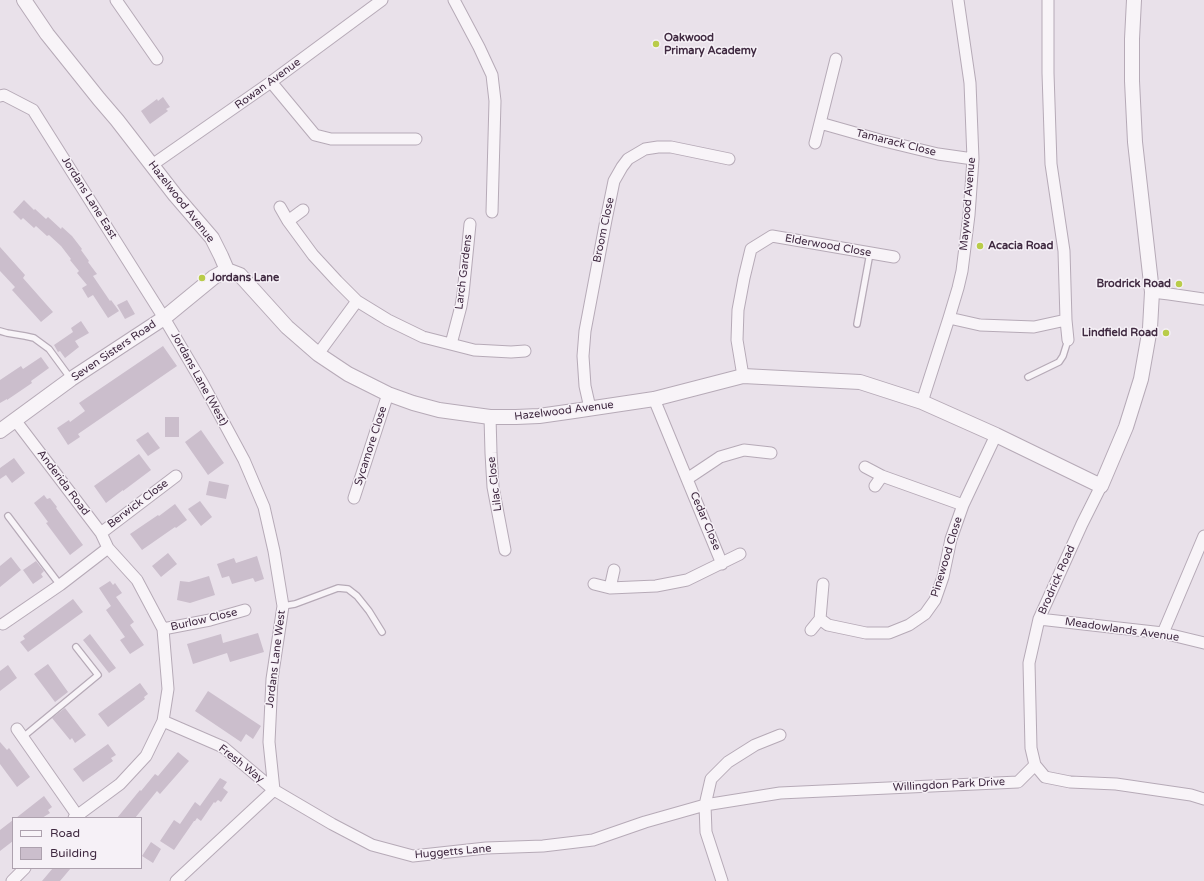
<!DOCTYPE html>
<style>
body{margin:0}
#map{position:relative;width:1204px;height:881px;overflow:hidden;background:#e9e1ea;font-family:"Varela Round",sans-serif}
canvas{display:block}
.legend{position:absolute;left:12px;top:817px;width:130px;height:52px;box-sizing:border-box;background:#f6f1f7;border:1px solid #ada1ae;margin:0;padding:5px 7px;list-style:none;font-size:12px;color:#402a41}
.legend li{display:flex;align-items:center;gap:8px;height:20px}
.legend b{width:20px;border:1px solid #ada1ae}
</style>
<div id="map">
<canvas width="1204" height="881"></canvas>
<ul class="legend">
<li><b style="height:5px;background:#f8f4f8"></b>Road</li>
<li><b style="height:11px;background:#cbbecc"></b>Building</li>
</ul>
</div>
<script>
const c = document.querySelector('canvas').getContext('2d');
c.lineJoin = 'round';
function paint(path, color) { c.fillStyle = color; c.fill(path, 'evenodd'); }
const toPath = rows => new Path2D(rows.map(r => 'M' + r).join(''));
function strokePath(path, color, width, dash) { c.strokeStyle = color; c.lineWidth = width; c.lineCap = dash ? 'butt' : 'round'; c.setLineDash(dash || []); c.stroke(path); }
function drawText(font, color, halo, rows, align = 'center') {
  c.font = font + ' "Varela Round",sans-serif'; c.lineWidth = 3; c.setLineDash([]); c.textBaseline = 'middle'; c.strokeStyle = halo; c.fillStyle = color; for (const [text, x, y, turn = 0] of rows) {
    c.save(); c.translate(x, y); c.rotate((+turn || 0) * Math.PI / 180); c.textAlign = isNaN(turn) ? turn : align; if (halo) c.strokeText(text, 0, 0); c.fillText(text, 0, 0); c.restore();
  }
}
paint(toPath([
 [163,97,170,107,166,109,168,111,150,124,141,111,157,99,158,101],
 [24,200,34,210,35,209,46,219,48,217,61,229,62,227,72,236,82,249,81,250,89,261,88,262,97,274,93,276,110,301,111,300,119,311,108,318,93,295,88,298,82,288,87,285,77,273,79,271,70,260,71,259,61,246,49,235,47,236,36,226,34,228,23,218,21,220,13,212],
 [0,247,25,275,23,278,53,312,41,322,12,290,15,287,0,271],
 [127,300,135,314,125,319,117,305],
 [81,321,89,333,75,341,79,347,65,358,60,351,58,352,54,345,73,332,71,328],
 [163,346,177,366,78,434,80,437,68,445,57,428,69,420,70,422,85,411,79,403],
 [41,357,49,368,31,381,32,383,7,400,7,399,0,403,0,380,21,366,23,369],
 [165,417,179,417,179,437,165,437],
 [201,430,224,463,208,475,185,442],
 [148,432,160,448,148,456,136,440],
 [139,454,151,470,123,491,123,490,106,503,94,486],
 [14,458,25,473,12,483,6,475,0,479,0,468],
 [209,481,229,485,226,499,206,495],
 [44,495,47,499,50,498,57,507,56,508,83,545,70,555,46,523,48,522,34,503],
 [200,501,212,517,201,526,188,509],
 [175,504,187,520,176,528,175,527,142,550,130,534,158,515,159,516],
 [168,553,177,564,161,577,152,566],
 [257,556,264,579,255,582,253,578,232,584,229,576,222,578,217,564,234,558,236,563],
 [11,557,21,570,0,587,0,566],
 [36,561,44,571,41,574,43,577,33,584,23,570],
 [209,576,215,595,190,603,177,600,180,581,189,582],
 [110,581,113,585,115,583,122,593,116,597,134,622,130,625,144,645,130,654,120,640,125,637,106,610,111,606,99,588],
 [73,599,83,612,28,652,20,642,25,639,23,636],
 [258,633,264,652,230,662,227,653,193,664,187,644,221,634,223,643],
 [90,634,116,668,109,673,83,640],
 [48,664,68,692,55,702,34,674],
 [8,665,17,678,0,691,0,671],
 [140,683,148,694,144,697,145,699,108,727,98,714],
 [208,691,261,726,253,739,246,734,241,742,195,711],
 [65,708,86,735,75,743,72,738,70,740,52,718],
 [0,742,7,750,9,748,30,777,17,787,0,764],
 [108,744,116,755,111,758,113,761,83,782,73,769],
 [178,752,189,761,160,794,157,791,135,818,117,818,140,790,141,791,155,774,158,776],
 [220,778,227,782,223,788,228,792,221,802,218,800,215,803,214,802,201,821,197,818,195,821,194,821,174,850,160,841,174,820,180,824,195,802,200,806],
 [44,796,52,807,48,810,50,813,42,818,16,818],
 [13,820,13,841,0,851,0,830],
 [151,842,161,849,153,863,142,856],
 [53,868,71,868,60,881,42,881]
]), '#cbbecc');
const service = toPath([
 [857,324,870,253],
 [0,331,7,333,25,336,34,338,49,349,71,379],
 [1028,377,1059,362,1063,356,1068,340],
 [8,516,60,585],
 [283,606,295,604,338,588,348,589,357,596,369,611,382,632],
 [23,737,98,675,76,647]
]);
const minor = toPath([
 [116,0,157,59],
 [454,0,479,47,492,75,495,101,492,212],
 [1048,0,1048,73,1051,164,1064,251,1066,320,1068,340],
 [271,82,315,135,331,139,416,139],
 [0,96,4,95,33,110,164,318,203,384,244,460,264,507,274,551,283,606,272,679,269,742,274,790],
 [820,123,880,140,938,154,973,159],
 [815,143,836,59],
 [152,165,271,82,382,0],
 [280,207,288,221,313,255,337,281,357,301,388,320,423,337,474,350,511,352,525,351],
 [288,221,303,210],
 [1152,292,1169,294,1204,299],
 [949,318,980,325,1034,327,1066,320],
 [451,344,461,306,463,294,470,224],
 [318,354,357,301],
 [743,376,737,340,738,310,744,278,751,249,772,236,894,257],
 [654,399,722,564],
 [922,402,949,318,958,288,962,271,969,215,973,159,970,83,958,0],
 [590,408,585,386,583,356,585,331,606,220,614,181,622,167,628,159,645,149,658,147,671,147,729,159],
 [490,417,491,453,493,487,505,550],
 [15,420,101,533,108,548,137,580,163,629,168,689,163,721,146,756,120,784,74,818],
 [865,467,882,476,963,505],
 [687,479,720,457,744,450,771,453],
 [875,486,882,476],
 [1101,486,1082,524,1039,619,1029,663,1031,748,1035,765,1045,777,1070,782,1116,784,1191,795,1204,799],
 [354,498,388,394],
 [101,533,176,476],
 [594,584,610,588,656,586,687,580,740,554],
 [823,584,820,619,828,625,866,633,889,633,909,625,925,614,935,600,943,577,951,539,963,505,996,435],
 [610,588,614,570],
 [1039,619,1163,633,1204,643],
 [3,624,60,585,108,548],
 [163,629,210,620,245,610],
 [811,630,820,619],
 [1163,633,1204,536],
 [163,721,223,747,274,790,332,824,372,845,413,856,486,848,543,846,593,840,645,822,705,805,780,793,1018,782,1035,765],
 [17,729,77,815],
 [12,881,25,868],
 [176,881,274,790],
 [722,881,706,832,705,805,711,779,728,762,755,745,780,735]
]);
const tertiary = toPath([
 [24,0,47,34,99,99,117,120,175,195,212,238,221,256,227,270,240,275,287,327,318,354,348,374,388,394,413,403,439,410,490,417,516,417,539,416,574,411,654,399,743,376,860,382,922,402,996,435,1101,486,1126,427,1141,379,1150,328,1152,292,1135,142,1132,81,1132,39,1134,0],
 [0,431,71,379,164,318,214,277,227,270]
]);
strokePath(service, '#b6aab7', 8);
strokePath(minor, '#b6aab7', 13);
strokePath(tertiary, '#b6aab7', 16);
strokePath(service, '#f8f4f8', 5.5);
strokePath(minor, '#f8f4f8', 11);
strokePath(tertiary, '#f8f4f8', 14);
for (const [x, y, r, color] of [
 [656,44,4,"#b9cc49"],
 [980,246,4,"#b9cc49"],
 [202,278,4,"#b9cc49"],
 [1179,284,4,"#b9cc49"],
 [1166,333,4,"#b9cc49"]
]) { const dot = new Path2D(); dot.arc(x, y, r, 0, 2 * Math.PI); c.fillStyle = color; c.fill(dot); strokePath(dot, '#f6f1f7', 1.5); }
drawText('bold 11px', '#402a41', '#f6f1f7', [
 ["Oakwood",664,38],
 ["Primary Academy",664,51],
 ["Acacia Road",988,246],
 ["Jordans Lane",210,278],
 ["Brodrick Road",1171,284,"right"],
 ["Lindfield Road",1158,333,"right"]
], 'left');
drawText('11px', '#402a41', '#f6f1f7', [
 ["Rowan Avenue",268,84,-36],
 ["Tamarack Close",896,143,14],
 ["Jordans Lane East",89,198,58],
 ["Hazelwood Avenue",181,202,52],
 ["Maywood Avenue",968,204,-85],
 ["Broom Close",604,230,-78],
 ["Elderwood Close",828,246,10],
 ["Larch Gardens",464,272,-83],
 ["Seven Sisters Road",114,351,-34],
 ["Jordans Lane (West)",199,379,61],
 ["Hazelwood Avenue",564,411,-7],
 ["Sycamore Close",371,446,-72],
 ["Anderida Road",63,483,53],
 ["Lilac Close",495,484,-97],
 ["Berwick Close",138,504,-37],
 ["Cedar Close",705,521,67],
 ["Pinewood Close",947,557,-73],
 ["Brodrick Road",1057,580,-66],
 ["Burlow Close",204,620,-13],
 ["Meadowlands Avenue",1122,630,8],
 ["Jordans Lane West",276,659,-83],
 ["Fresh Way",241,764,38],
 ["Willingdon Park Drive",949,785,-3],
 ["Huggetts Lane",453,852,-5]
]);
</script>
